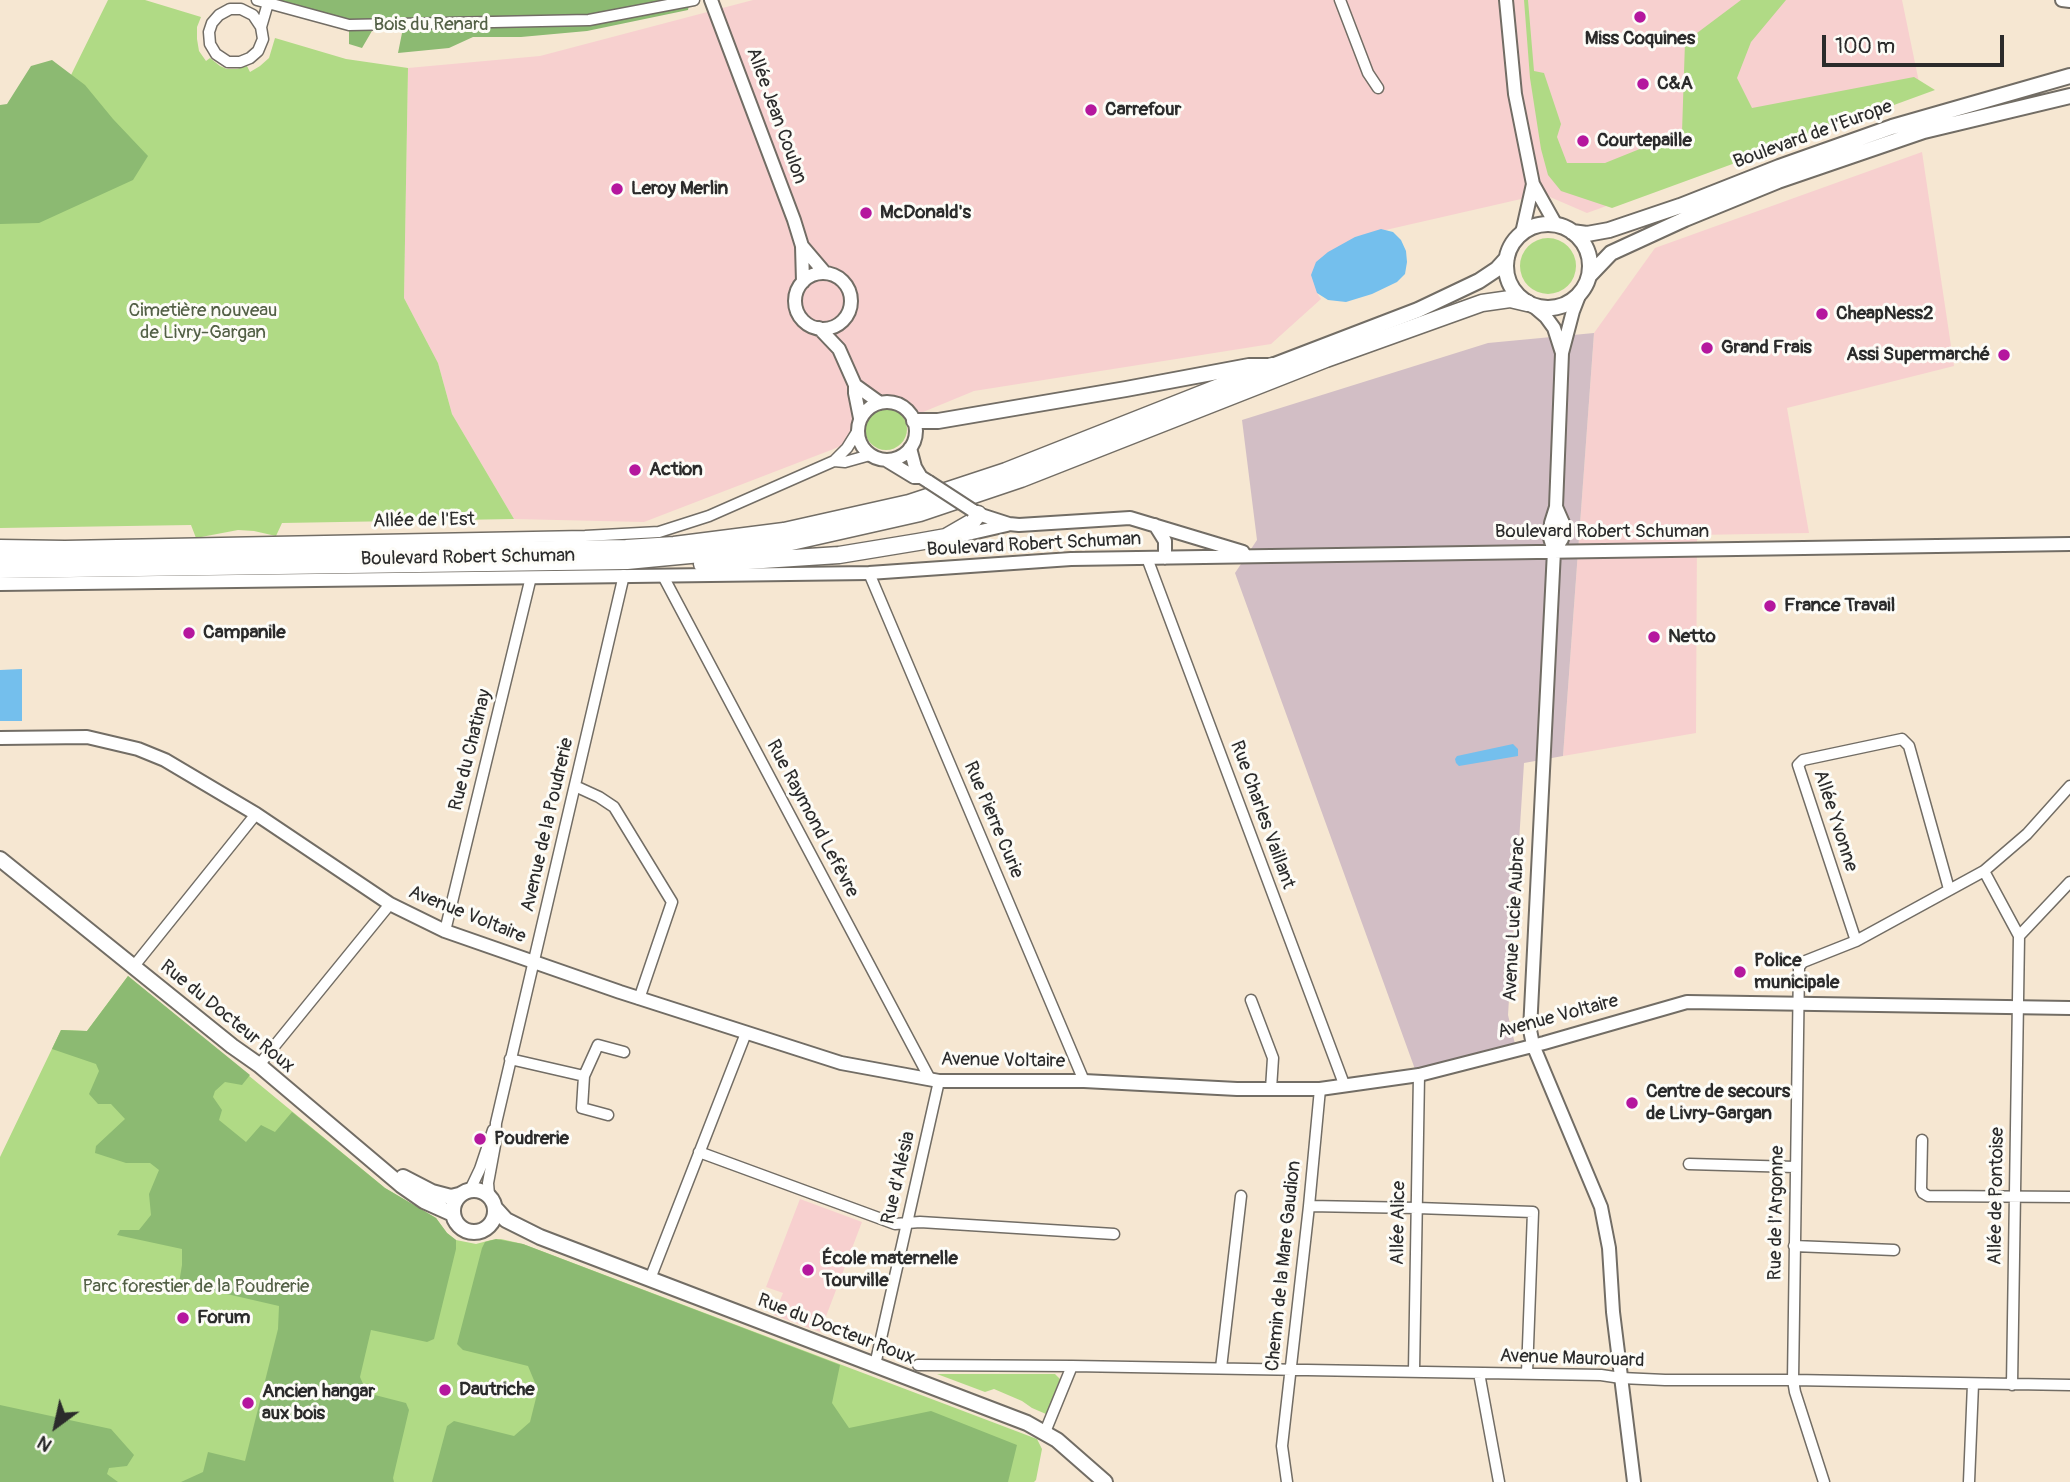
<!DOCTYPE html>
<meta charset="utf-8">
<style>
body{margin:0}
#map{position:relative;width:2070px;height:1482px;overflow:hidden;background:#f6e7d2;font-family:Pangolin,sans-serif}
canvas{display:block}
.north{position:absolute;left:21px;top:1391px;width:70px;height:70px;-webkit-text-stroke:5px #fdfcf7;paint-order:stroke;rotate:213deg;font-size:19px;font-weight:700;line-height:28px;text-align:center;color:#2b2b2b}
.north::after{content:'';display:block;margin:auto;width:24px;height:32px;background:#2b2b2b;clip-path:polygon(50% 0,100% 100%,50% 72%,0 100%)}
.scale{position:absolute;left:1822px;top:35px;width:182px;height:32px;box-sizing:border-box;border:4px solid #2b2b2b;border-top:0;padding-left:9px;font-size:21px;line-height:24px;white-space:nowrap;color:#2b2b2b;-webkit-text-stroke:5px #fdfcf7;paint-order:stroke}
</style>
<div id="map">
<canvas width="2070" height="1482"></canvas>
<div class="north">N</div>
<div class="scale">100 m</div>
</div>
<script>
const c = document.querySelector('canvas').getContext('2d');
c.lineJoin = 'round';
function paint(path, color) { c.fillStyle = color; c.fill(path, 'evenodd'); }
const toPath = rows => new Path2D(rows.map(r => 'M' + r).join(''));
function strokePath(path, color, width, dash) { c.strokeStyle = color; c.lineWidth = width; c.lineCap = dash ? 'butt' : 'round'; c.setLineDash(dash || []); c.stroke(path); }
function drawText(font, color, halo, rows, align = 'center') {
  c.font = font + ' Pangolin,sans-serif'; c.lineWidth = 6; c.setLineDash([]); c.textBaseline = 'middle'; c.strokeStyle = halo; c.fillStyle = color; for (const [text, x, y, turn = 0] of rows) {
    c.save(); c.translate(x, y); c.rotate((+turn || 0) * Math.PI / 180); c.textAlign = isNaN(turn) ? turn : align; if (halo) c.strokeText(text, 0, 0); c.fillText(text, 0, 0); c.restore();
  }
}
paint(toPath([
 [753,0,1902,0,1921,92,1587,213,1543,194,1355,237,1317,293,1321,299,1271,344,974,391,831,450,644,522,514,519,452,414,438,363,404,298,408,68,540,56],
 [1922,152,1954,366,1787,408,1809,533,1697,535,1696,733,1563,756,1594,333,1655,248],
 [800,1199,862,1222,820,1332,774,1315,783,1293,766,1287]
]), '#f7d0cf');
paint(toPath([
 [1594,333,1563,756,1524,763,1508,1015,1515,1044,1416,1072,1235,573,1257,540,1242,420,1488,343]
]), '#d2bec5');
paint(toPath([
 [108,0,145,0,201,17,197,27,197,39,199,51,206,61,210,58,220,66,227,69,237,69,247,66,250,72,260,66,269,58,275,38,346,59,408,68,404,298,438,363,452,414,514,519,282,523,276,536,254,531,238,530,196,538,191,525,0,528,0,219],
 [1524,0,1528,0,1534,71,1544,73,1561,124,1557,137,1567,163,1605,163,1682,132,1685,42,1741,0,1786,0,1751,42,1737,78,1752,108,1914,77,1935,90,1612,208,1561,191,1548,175,1541,149,1530,78],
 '1520 266a28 28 0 1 1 56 0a28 28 0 1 1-56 0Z',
 '865 429a21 21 0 1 1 42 0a21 21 0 1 1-42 0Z',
 [128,976,385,1188,436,1218,447,1233,456,1240,476,1244,491,1240,501,1239,523,1244,1037,1439,1042,1449,1036,1480,1034,1482,0,1482,0,1157,61,1030,87,1031],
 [937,1374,1055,1374,1060,1379,1046,1414,1032,1408,1022,1401,994,1389,985,1392]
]), '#b0da85');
paint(toPath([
 [279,0,690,0,688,10,587,31,521,37,473,37,449,48,398,53,404,23,376,24,362,48,349,44,349,25,278,6],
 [52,60,85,85,113,119,148,156,133,180,39,223,0,224,0,105,7,104,31,66],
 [128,976,250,1075,242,1085,225,1082,215,1091,213,1097,222,1110,219,1120,246,1142,261,1125,275,1132,292,1112,385,1188,436,1218,447,1233,456,1240,456,1249,434,1339,427,1342,371,1330,360,1377,364,1386,371,1394,406,1403,409,1410,393,1478,394,1482,181,1482,203,1472,208,1452,245,1461,278,1329,279,1306,179,1283,182,1265,182,1249,117,1235,120,1230,139,1230,151,1215,149,1194,159,1170,150,1163,126,1163,95,1153,96,1146,125,1119,111,1104,98,1104,89,1094,99,1071,96,1064,52,1049,61,1030,87,1031],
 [496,1239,523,1244,840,1365,832,1403,849,1428,931,1411,1017,1445,1008,1482,432,1482,447,1426,454,1421,514,1436,530,1422,538,1390,528,1366,463,1350,457,1344,482,1248,485,1242],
 [0,1405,111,1429,134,1455,127,1466,109,1468,107,1474,118,1482,0,1482]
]), '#8cba72');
paint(toPath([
 [1381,229,1393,232,1401,240,1406,251,1407,262,1405,274,1397,282,1372,294,1346,302,1328,300,1317,293,1311,275,1316,262,1328,252,1355,237],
 [22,669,22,721,0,721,0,670],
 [1513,744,1518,749,1518,756,1459,766,1456,763,1455,759,1457,756]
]), '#74bfed');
const minor = toPath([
 [257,0,349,25,589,20,694,0],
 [1340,0,1368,73,1378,88],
 [261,27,253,15,241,9,230,9,219,15,212,23,209,32,210,44,216,54,228,62,240,62,250,58,258,51,263,39,261,27,268,3],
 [834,461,845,462,870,455],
 [0,545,65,546,585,536,659,532,709,516,834,461,847,448,857,432],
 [1147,558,1344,1084],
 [869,573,1084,1081],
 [663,576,930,1079],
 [575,786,599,797,614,807,672,902,639,999],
 [1984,871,2019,936,2012,1385],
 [445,931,531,577],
 [2019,936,2070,882],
 [1856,941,1798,765,1803,760,1902,739,1909,746,1949,889],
 [134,966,256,814],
 [1251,1000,1273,1058,1271,1089],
 [510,1059,584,1076],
 [259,1065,390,904],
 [608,1115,582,1108,584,1076,598,1045,624,1052],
 [1922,1140,1921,1189,1923,1193,1928,1196,2070,1197],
 [699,1152,895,1224,920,1222,1114,1234],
 [1689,1164,1795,1167],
 [470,1190,480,1169,493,1130],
 [489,1195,488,1183,495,1145,496,1123,624,575],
 [1309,1206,1417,1208,1533,1212,1527,1373],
 [1794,1246,1894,1250],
 [650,1279,746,1033],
 [875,1365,939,1081],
 [918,1365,1072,1366],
 [1221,1368,1241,1196],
 [1414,1371,1419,1075],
 [1479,1373,1499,1482],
 [1045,1432,1072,1366,1601,1375,1621,1378,1665,1380,1793,1380,2070,1385],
 [1287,1482,1282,1446,1309,1206,1320,1089],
 [1824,1482,1795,1392,1793,1380,1799,967,1803,962,1856,941,1984,871,2027,834,2070,786],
 [1969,1482,1973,1384]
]);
const tertiary = toPath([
 [711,0,794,220,802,246,803,282],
 [1506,0,1515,94,1533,184,1556,225],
 [2062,0,2070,1],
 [1522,233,1533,184],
 [802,246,825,273],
 '795 301a28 28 0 1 1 56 0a28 28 0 1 1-56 0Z',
 [1580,293,1573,311,1562,353,1556,507,1551,523,1550,538,1554,551,1530,1030,1533,1045,1601,1207,1609,1248,1613,1312,1634,1482],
 [1532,305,1546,317,1554,328,1562,353],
 [819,328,839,349,855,385,855,393,860,418],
 [855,385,880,403],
 '858 431a29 29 0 1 1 58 0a29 29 0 1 1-58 0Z',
 [910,448,915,467,921,477,929,482],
 [886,460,914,477,921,477],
 [972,510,978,514,1009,524,1019,525,1130,518,1243,552],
 [1155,525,1165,541,1165,558],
 [949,537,959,536,1007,525],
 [1554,551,1562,539,1563,523,1556,507],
 [0,584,869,573,1071,559,2070,544],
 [0,738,87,737,138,749,165,760,256,814,390,904,445,931,620,992,841,1063,939,1081,1084,1081,1237,1089,1320,1089,1419,1075,1544,1043,1687,1002,2070,1008]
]);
const secondary = toPath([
 [0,859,232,1046,259,1065,401,1185,424,1201,453,1214],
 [403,1177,432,1192,451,1197,459,1195],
 '453 1211a21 21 0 1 1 42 0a21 21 0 1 1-42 0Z',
 [496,1209,506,1220,540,1237,1027,1423,1057,1440,1105,1482]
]);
const primary = toPath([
 '1506 266a42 42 0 1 1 84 0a42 42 0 1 1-84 0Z',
 [1572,232,1587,234,1609,230,1680,206,1779,167,1892,127,2070,76],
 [1589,276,1611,253,1685,219,1778,181,1924,131,2070,96],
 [914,421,938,421,1126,389,1249,366,1272,366,1418,310,1479,281,1497,269,1507,258]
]);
const trunk = toPath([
 [0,557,626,548,674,545,784,531,909,503,1006,471,1272,366],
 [702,564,839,555,918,542,946,537,972,522,978,514],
 [0,570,627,561,732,551,787,543,920,513,1021,479,1326,359,1482,303,1510,299,1527,303]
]);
strokePath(minor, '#726d65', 13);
strokePath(tertiary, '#726d65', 16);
strokePath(secondary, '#726d65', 18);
strokePath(primary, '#726d65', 18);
strokePath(trunk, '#726d65', 19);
strokePath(minor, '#fff', 10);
strokePath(tertiary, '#fff', 12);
strokePath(secondary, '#fff', 14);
strokePath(primary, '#fff', 14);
strokePath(trunk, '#fff', 16);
const tertiaryBridge = toPath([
 [929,482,972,510]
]);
strokePath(tertiaryBridge, '#726d65', 16, []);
strokePath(tertiaryBridge, '#fff', 12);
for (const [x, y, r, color] of [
 [1640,17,7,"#b5179e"],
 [1643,84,7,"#b5179e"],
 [1091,110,7,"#b5179e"],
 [1583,141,7,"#b5179e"],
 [617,189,7,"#b5179e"],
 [866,213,7,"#b5179e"],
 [1822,314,7,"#b5179e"],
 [1707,348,7,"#b5179e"],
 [2004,355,7,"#b5179e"],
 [635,470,7,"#b5179e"],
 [1770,606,7,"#b5179e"],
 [189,633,7,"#b5179e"],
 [1654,637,7,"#b5179e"],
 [1740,972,7,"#b5179e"],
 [1632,1103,7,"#b5179e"],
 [480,1139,7,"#b5179e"],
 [808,1270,7,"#b5179e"],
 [183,1318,7,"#b5179e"],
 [445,1390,7,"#b5179e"],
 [248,1403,7,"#b5179e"]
]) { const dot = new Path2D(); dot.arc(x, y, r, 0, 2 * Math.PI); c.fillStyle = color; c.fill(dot); strokePath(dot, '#fdfcf7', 2.5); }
drawText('19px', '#536046', '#fdfcf7', [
 ["Bois du Renard",431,25],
 ["Cimetière nouveau",203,311],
 ["de Livry-Gargan",203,333],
 ["Parc forestier de la Poudrerie",196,1287]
]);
drawText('bold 19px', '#2b2b2b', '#fdfcf7', [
 ["Miss Coquines",1640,39,"center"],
 ["C&A",1657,84],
 ["Carrefour",1105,110],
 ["Courtepaille",1597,141],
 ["Leroy Merlin",631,189],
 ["McDonald's",880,213],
 ["CheapNess2",1836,314],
 ["Grand Frais",1721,348],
 ["Assi Supermarché",1990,355,"right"],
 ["Action",649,470],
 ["France Travail",1784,606],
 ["Campanile",203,633],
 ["Netto",1668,637],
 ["Police",1754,961],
 ["municipale",1754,983],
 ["Centre de secours",1646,1092],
 ["de Livry-Gargan",1646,1114],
 ["Poudrerie",494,1139],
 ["École maternelle",822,1259],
 ["Tourville",822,1281],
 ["Forum",197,1318],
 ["Dautriche",459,1390],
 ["Ancien hangar",262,1392],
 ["aux bois",262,1414]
], 'left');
drawText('19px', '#2b2b2b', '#fdfcf7', [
 ["Allée Jean Coulon",776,116,70],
 ["Boulevard de l'Europe",1813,135,-20],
 ["Allée de l'Est",424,521,-1],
 ["Boulevard Robert Schuman",1602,532],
 ["Boulevard Robert Schuman",1034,545,-3],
 ["Boulevard Robert Schuman",468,558,-1],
 ["Rue du Chatinay",471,750,-76],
 ["Rue Charles Vaillant",1262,815,70],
 ["Rue Raymond Lefèvre",812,819,62],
 ["Rue Pierre Curie",993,820,67],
 ["Allée Yvonne",1835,821,72],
 ["Avenue de la Poudrerie",548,825,-77],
 ["Avenue Voltaire",467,915,22],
 ["Avenue Lucie Aubrac",1515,919,-87],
 ["Rue du Docteur Roux",227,1017,39],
 ["Avenue Voltaire",1558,1017,-15],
 ["Avenue Voltaire",1003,1061,1],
 ["Rue d'Alésia",899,1178,-77],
 ["Allée de Pontoise",1997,1196,-89],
 ["Rue de l'Argonne",1777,1213,-89],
 ["Allée Alice",1399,1223,-89],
 ["Chemin de la Mare Gaudion",1284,1266,-84],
 ["Rue du Docteur Roux",836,1330,21],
 ["Avenue Maurouard",1572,1359,2]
]);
</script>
